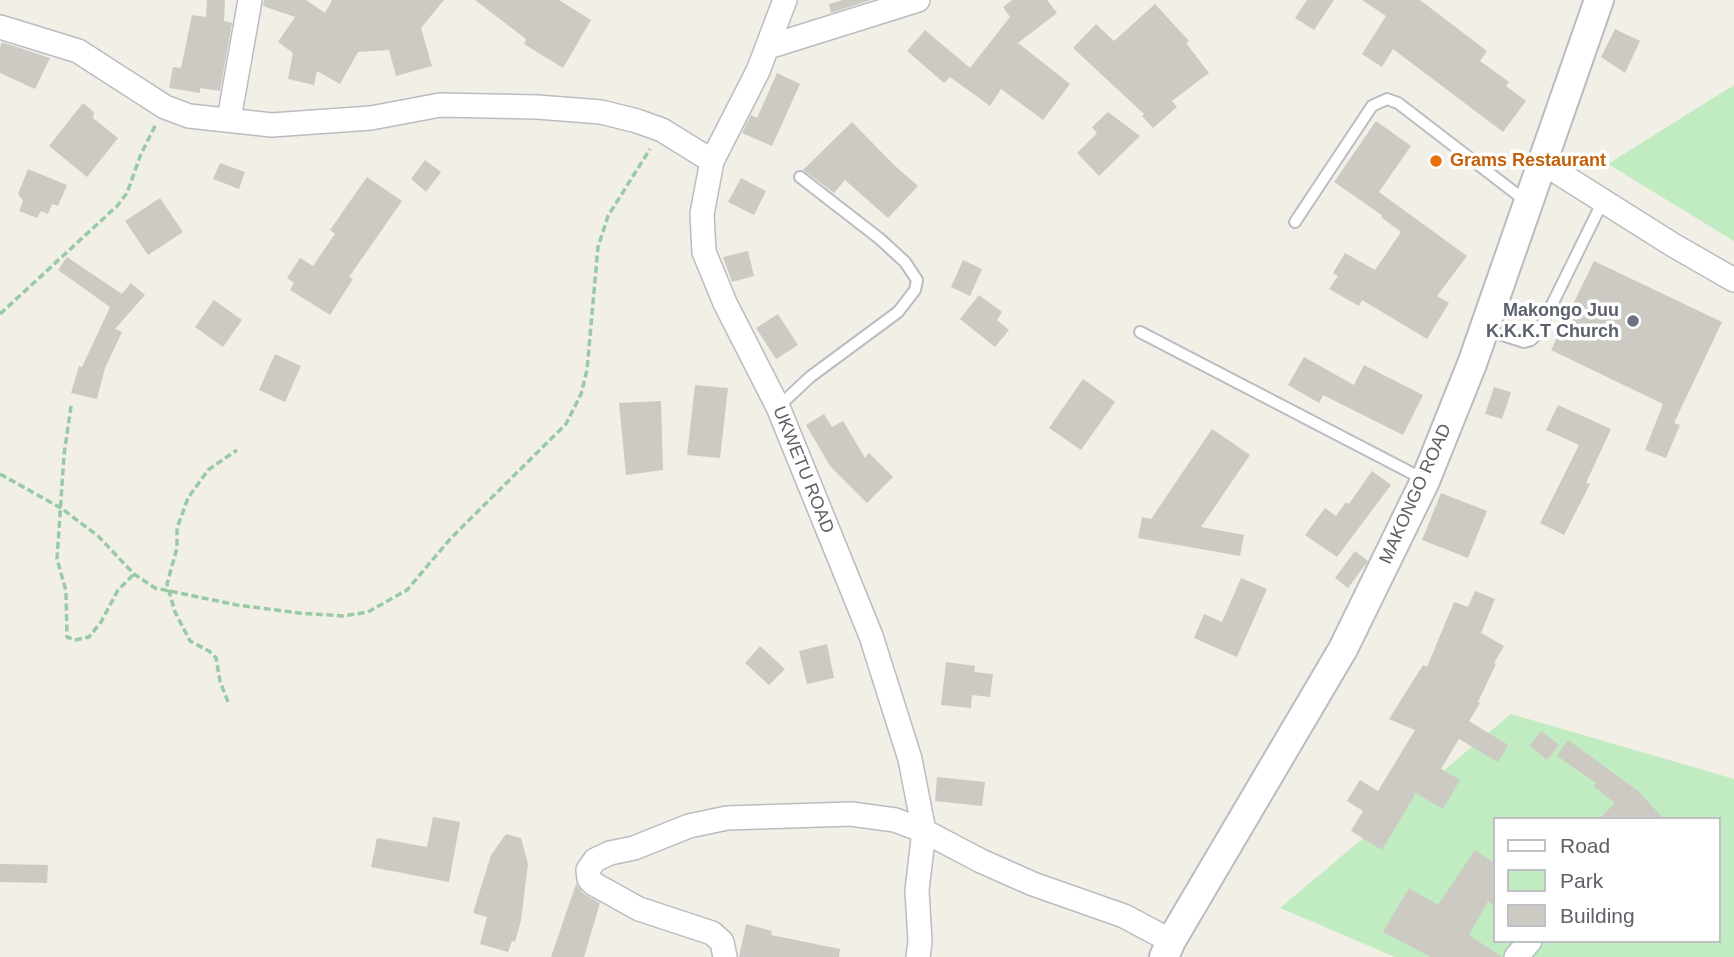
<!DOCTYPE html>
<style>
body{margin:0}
#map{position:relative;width:1734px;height:957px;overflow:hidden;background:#f1efe6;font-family:Arial,sans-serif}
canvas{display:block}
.legend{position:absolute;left:1493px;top:817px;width:228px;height:126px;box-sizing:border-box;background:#fff;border:2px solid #bfc0c3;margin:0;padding:9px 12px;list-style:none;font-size:21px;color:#5e6268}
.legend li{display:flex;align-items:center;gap:14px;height:35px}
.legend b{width:35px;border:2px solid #bfc0c3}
</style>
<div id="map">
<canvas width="1734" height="957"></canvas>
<ul class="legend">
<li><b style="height:9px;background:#fff"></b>Road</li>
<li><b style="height:19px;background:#c1ebc1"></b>Park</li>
<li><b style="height:19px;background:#cccac3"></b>Building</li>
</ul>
</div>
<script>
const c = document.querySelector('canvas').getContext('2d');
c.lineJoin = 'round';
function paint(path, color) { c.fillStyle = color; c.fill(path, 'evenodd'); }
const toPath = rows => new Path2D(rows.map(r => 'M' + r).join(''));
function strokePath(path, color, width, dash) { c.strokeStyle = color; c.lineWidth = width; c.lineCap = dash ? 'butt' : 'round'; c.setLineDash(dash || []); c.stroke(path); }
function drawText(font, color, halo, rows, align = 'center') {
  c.font = font + ' Arial,sans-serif'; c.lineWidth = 7; c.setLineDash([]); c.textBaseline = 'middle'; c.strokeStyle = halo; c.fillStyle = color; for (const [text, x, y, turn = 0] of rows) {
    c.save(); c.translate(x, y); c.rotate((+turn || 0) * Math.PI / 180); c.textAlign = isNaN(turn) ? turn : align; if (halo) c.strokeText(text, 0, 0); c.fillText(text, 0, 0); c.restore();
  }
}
paint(toPath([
 [1734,85,1734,241,1608,164],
 [1511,714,1734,779,1734,957,1395,957,1280,908],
 [1494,819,1718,819,1718,941,1494,941]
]), '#c1ebc1');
paint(toPath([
 [207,0,225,0,224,21,232,23,220,91,200,88,200,93,169,88,173,67,181,68,192,15,206,17],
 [264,0,306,0,325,13,332,0,444,0,421,28,432,66,396,76,389,50,358,52,340,84,317,71,314,85,288,79,293,53,278,42,295,17,263,6],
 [475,0,559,0,591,20,563,68,524,44,526,39],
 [843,0,871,0,831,13,829,4],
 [1012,0,1047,0,1057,13,1018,43,1070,84,1043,120,1001,89,990,106,950,77,944,83,907,51,925,30,970,68,1010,17,1003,7],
 [1307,0,1334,0,1314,30,1295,18],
 [1362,0,1420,0,1487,51,1480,61,1509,82,1506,86,1526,101,1503,132,1393,49,1382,67,1362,54,1386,16],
 [1155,4,1189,41,1186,43,1209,73,1172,101,1177,107,1153,128,1142,116,1144,114,1073,48,1096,24,1114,41],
 [1615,29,1640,41,1625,73,1601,57],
 [2,42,50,58,35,89,0,73,0,47],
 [777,73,800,84,772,146,742,133,751,115,757,118],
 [83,103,94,112,93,118,118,138,87,177,49,146],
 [1108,112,1140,136,1099,176,1077,153,1097,133,1092,127],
 [1376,121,1411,146,1379,192,1467,256,1437,296,1449,303,1427,339,1362,300,1359,306,1329,289,1338,276,1333,273,1345,253,1375,270,1401,232,1381,217,1383,216,1334,182],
 [852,122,894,165,918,186,888,218,845,180,834,193,803,170],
 [425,160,441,172,426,192,411,179],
 [220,163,245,172,239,189,213,179],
 [28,169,67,185,58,206,52,204,48,214,41,211,37,218,19,211,23,201,18,194],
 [367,177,402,201,349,277,353,279,330,315,290,290,294,283,287,278,300,258,313,266,335,234,330,230],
 [741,178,766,191,754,215,728,202],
 [160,198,183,232,148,255,125,221],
 [748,251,754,276,732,282,723,257],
 [67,257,122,294,131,283,145,295,115,329,122,332,105,368,97,399,71,393,79,366,82,367,110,307,58,270],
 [963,260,982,269,970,296,951,287],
 [1594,261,1722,322,1674,423,1680,425,1666,458,1645,450,1663,404,1551,350],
 [979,295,1002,312,997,320,1009,330,995,347,960,319],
 [214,300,242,320,223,347,195,327],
 [778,314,798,345,776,359,756,328],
 [275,354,301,366,285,402,259,390],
 [1304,357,1354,385,1364,365,1423,395,1403,435,1323,395,1319,403,1288,385],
 [1083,379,1115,402,1081,450,1049,428],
 [695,385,728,388,720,458,687,455],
 [1494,387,1511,392,1502,419,1485,414],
 [661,401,663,470,626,475,619,403],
 [1558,405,1611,429,1586,483,1590,484,1564,535,1540,523,1579,445,1546,430],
 [824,414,832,427,843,421,865,458,869,453,893,477,867,503,830,466,806,425],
 [1212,429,1250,455,1201,527,1244,535,1240,556,1138,538,1142,517,1151,519],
 [1372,471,1391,485,1337,557,1305,535,1325,508,1336,516,1346,502,1349,504],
 [1441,493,1487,511,1468,558,1422,540],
 [1355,551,1368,561,1348,588,1335,578],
 [1241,578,1267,589,1237,657,1194,638,1204,614,1222,622],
 [1475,591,1495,599,1481,633,1504,646,1494,663,1496,664,1478,702,1480,703,1469,721,1508,745,1498,762,1459,739,1441,769,1460,780,1443,809,1416,793,1382,850,1351,831,1363,811,1347,801,1360,780,1378,791,1415,730,1389,719,1423,665,1427,667,1454,602,1468,607],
 [827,644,834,678,807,684,799,651],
 [760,646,785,669,769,685,745,663],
 [946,662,975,666,974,672,993,674,990,697,972,695,971,708,941,705],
 [1541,731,1559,745,1547,760,1530,746],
 [1568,740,1638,791,1664,819,1599,819,1615,803,1593,786,1596,783,1557,756],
 [937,777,985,782,982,806,935,801],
 [433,817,460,822,449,882,371,867,377,838,427,847],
 [506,834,521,838,528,864,521,920,515,942,512,941,508,952,480,944,487,917,473,913,491,855],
 [1475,850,1494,863,1494,906,1488,901,1469,935,1502,957,1431,957,1383,932,1409,888,1438,905],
 [0,864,48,865,47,883,0,882],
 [576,884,584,894,600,903,584,957,551,957],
 [746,924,772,931,771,935,840,949,839,957,739,957]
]), '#cccac3');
const service = toPath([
 [1295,222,1372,106,1387,99,1398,103,1527,202],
 [1487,330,1524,342,1531,340,1538,333,1603,201],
 [1140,332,1423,479],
 [778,407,810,377,898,312,915,290,917,280,905,262,880,239,800,177]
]);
const minor = toPath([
 [785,0,758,71,712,161,702,214,704,252,725,303,778,407,871,636,910,759,924,831,917,890,920,942,918,957],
 [0,27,78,51,165,107,189,116,272,125,371,118,440,105,537,107,601,112,637,121,662,130,712,161],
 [768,47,918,0],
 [229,119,250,0],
 [1543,163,1673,245,1734,280],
 [725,957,722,942,712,933,639,909,594,884,589,879,588,870,595,860,610,853,634,848,689,826,727,818,851,814,895,820,924,831,981,861,1033,884,1124,916,1171,941],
 [1516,957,1530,941]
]);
const tertiary = toPath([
 [1164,957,1171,941,1343,649,1425,481,1472,364,1599,0]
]);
strokePath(service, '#b9bcc1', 14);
strokePath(minor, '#b9bcc1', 26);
strokePath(tertiary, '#b9bcc1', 32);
strokePath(toPath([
 [0,314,117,206,127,193,141,154,156,124],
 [71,406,64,455,57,559,66,591,67,637,75,640,89,637,101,622,118,590,134,574],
 [0,474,61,508,98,536,134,574,155,588,237,605,299,613,343,616,368,612,407,590,451,538,566,424,581,394,587,370,598,247,608,216,650,149],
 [228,702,220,681,216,658,209,651,190,641,175,612,167,584,177,548,177,528,188,498,208,470,237,450]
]), '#98caa5', 3.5, [7, 3.5]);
strokePath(service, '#fff', 10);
strokePath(minor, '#fff', 23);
strokePath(tertiary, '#fff', 28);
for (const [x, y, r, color] of [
 [1436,161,7,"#e8710a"],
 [1633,321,7,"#6b7280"]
]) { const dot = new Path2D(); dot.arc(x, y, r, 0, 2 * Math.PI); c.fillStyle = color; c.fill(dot); strokePath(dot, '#fff', 2.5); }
drawText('bold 18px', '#c56008', '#fff', [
 ["Grams Restaurant",1450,161]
], 'left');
drawText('bold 18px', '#5b616d', '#fff', [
 ["Makongo Juu",1619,311],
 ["K.K.K.T Church",1619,332]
], 'right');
drawText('18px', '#5e6268', '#fff', [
 ["UKWETU ROAD",803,470,68],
 ["MAKONGO ROAD",1416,494,-66]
]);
</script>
